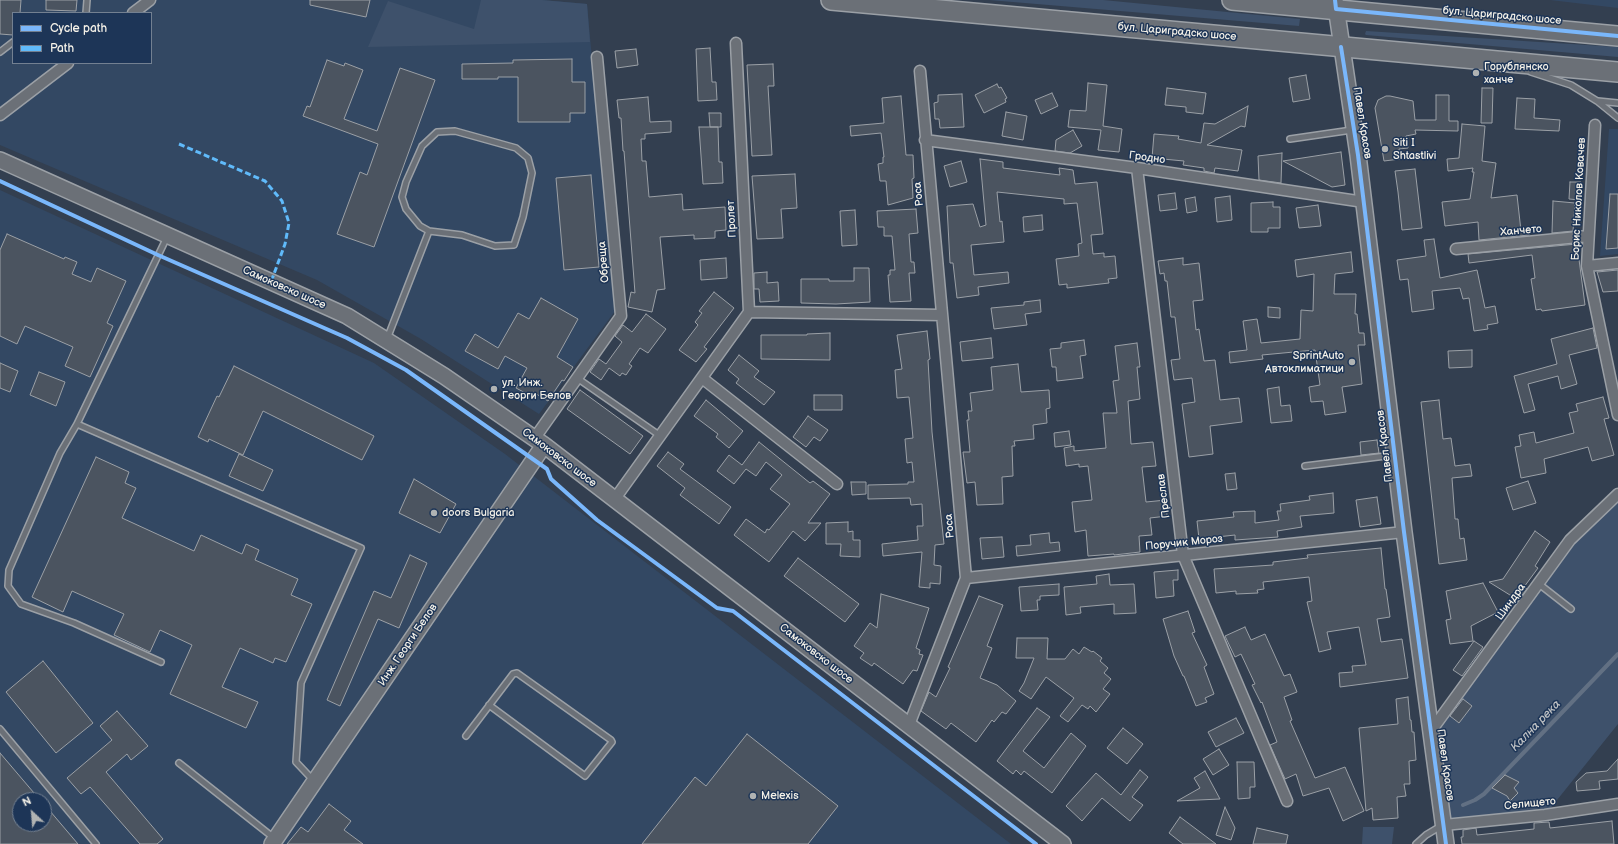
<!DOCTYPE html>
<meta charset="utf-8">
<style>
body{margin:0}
#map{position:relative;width:1618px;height:844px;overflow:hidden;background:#333f50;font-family:"Balsamiq Sans",sans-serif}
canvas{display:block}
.legend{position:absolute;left:12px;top:12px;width:140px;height:52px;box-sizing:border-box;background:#1d3557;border:1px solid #738091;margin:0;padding:5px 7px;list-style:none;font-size:12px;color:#f4f1e8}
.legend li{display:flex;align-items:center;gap:8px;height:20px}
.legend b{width:20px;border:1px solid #738091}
.north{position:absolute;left:12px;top:792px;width:40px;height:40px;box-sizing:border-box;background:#1d3557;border:1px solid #738091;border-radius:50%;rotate:334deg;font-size:11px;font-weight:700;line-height:16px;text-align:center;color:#f4f1e8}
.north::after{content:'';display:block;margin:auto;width:14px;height:18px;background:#b0b3b3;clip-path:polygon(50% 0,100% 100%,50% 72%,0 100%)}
</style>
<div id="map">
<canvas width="1618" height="844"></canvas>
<ul class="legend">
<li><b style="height:5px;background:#7ab7fb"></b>Cycle path</li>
<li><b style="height:5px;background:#60bafa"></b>Path</li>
</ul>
<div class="north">N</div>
</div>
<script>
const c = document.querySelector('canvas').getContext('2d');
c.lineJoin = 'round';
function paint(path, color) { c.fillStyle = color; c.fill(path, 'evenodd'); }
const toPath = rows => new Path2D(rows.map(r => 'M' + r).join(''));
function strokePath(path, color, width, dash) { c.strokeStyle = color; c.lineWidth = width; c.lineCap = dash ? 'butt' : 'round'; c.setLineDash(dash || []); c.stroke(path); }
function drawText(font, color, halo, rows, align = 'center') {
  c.font = font + ' "Balsamiq Sans",sans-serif'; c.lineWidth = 3; c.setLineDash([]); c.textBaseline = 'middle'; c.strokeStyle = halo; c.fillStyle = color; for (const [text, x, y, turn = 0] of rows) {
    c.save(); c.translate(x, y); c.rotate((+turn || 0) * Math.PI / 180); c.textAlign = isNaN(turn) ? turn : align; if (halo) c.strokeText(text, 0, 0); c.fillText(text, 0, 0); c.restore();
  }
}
paint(toPath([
 [0,0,542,0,587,4,615,311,539,414,421,339,317,280,0,145],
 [13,13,151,13,151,63,13,63],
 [1551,0,1618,0,1618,8,1550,0],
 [1609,129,1618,129,1618,254,1600,256],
 [0,190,374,363,505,454,1011,844,0,844],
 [20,800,44,800,44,824,20,824]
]), '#334863');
paint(toPath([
 [481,0,542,0,587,4,590,42,368,47,388,1,474,29],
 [989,0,1103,0,1300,19,1299,26],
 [1366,31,1618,47,1618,57,1366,35,1365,34],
 [1618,494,1618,724,1545,815,1444,825,1431,731,1570,540],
 [1363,827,1394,827,1392,844,1362,844]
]), '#3e516b');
strokePath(toPath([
 [1463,805,1475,800,1484,794,1618,654]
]), '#627083', 4);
const building = toPath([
 [0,0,21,0,20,13,13,13,13,35,0,34,0,0],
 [46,0,77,0,76,11,46,10,46,0],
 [310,0,370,0,366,17,310,5,310,0],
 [710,48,712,82,716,82,717,100,698,101,696,49,710,48],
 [636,49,638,65,617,68,615,51,636,49],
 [572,59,572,82,585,82,585,113,570,113,570,122,518,122,518,77,498,77,498,79,462,79,462,64,513,63,513,60,572,59],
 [327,60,344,66,345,63,363,70,344,119,377,131,400,68,435,80,374,247,337,234,360,172,367,175,378,144,303,116,307,106,310,107,327,60],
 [773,64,774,86,768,86,772,155,752,156,747,65,773,64],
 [1306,75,1310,99,1293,102,1289,78,1306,75],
 [1088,83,1107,85,1103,126,1122,129,1119,152,1098,150,1101,130,1068,127,1070,110,1086,111,1088,83],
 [997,84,999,88,1001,87,1007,98,1005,99,1006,102,984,113,975,95,997,84],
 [1167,88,1206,93,1203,114,1186,112,1186,107,1165,105,1167,88],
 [1482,88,1493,88,1492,123,1481,123,1482,88],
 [1052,93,1058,106,1041,114,1035,100,1052,93],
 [962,94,964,127,940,128,939,119,935,119,934,103,938,102,938,95,962,94],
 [1436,95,1449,95,1449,121,1458,121,1458,131,1415,130,1416,134,1406,136,1408,148,1399,149,1400,159,1384,161,1375,108,1378,100,1386,96,1390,96,1413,101,1415,120,1436,120,1436,95],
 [901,96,906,155,913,155,914,178,912,179,913,198,888,205,886,181,880,181,878,164,883,163,883,157,884,157,881,133,851,136,850,126,884,123,882,98,901,96],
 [648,97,650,122,671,121,671,132,645,134,645,139,641,139,642,161,646,161,649,197,682,194,683,210,725,207,726,230,715,231,715,238,694,239,694,235,660,237,665,289,657,290,652,312,628,307,631,292,635,293,624,151,623,151,621,118,619,118,617,100,648,97],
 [1517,98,1535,99,1534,118,1560,120,1559,131,1515,129,1517,98],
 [1248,106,1245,127,1241,126,1207,145,1242,150,1238,171,1215,168,1214,173,1204,171,1204,168,1183,165,1184,161,1152,158,1154,134,1179,136,1178,139,1201,143,1204,123,1215,124,1248,106],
 [1006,112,1027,116,1023,140,1002,136,1006,112],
 [709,113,721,113,721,127,710,127,709,113],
 [1462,124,1485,126,1482,161,1496,163,1491,198,1517,195,1521,231,1528,230,1529,235,1479,240,1478,222,1445,226,1442,202,1470,199,1474,172,1472,172,1473,168,1448,171,1447,159,1459,158,1462,124],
 [699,127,718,127,719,162,722,162,723,183,703,184,699,127],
 [1073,130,1082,146,1070,153,1055,151,1056,140,1073,130],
 [1341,152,1345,185,1332,187,1283,161,1341,152],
 [1282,153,1281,183,1259,180,1258,156,1282,153],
 [980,159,1003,162,1003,168,1060,175,1059,168,1073,170,1075,184,1097,182,1103,234,1091,235,1093,254,1104,253,1104,257,1115,256,1117,278,1108,279,1109,283,1067,288,1067,284,1059,285,1056,259,1079,256,1078,244,1082,243,1077,203,1064,204,1064,199,997,192,1000,222,1002,221,1004,242,971,245,974,275,1008,272,1009,283,978,287,979,295,957,298,953,263,950,263,947,206,973,204,980,227,986,225,980,159],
 [961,161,967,182,950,187,944,166,961,161],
 [1415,169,1422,228,1402,230,1398,192,1395,171,1415,169],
 [795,174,797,208,781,209,783,238,757,239,752,176,795,174],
 [591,175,599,267,564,270,556,178,591,175],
 [1570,182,1581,182,1580,200,1569,199,1570,182],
 [1175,193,1177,209,1160,211,1158,195,1175,193],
 [1610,194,1618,194,1618,248,1606,249,1610,194],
 [1230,196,1232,220,1217,222,1215,198,1230,196],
 [1195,197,1197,211,1187,213,1185,199,1195,197],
 [1553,201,1575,203,1573,231,1552,233,1553,201],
 [1273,202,1273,207,1280,207,1280,228,1268,228,1268,232,1251,232,1251,203,1273,202],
 [1318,205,1321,226,1299,228,1296,208,1318,205],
 [916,209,918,233,909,234,911,262,914,262,915,273,909,273,911,301,890,302,888,275,890,275,890,270,895,270,892,236,884,236,884,227,878,227,877,211,916,209],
 [855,210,857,245,842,246,840,211,855,210],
 [1042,215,1043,230,1024,232,1023,217,1042,215],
 [7,234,64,259,65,257,77,262,72,274,91,282,97,268,126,281,107,323,113,326,90,377,65,366,73,347,25,326,17,344,0,336,0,250,7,234],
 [1434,239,1440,278,1477,270,1485,308,1495,306,1498,323,1487,325,1488,329,1474,331,1469,298,1463,299,1460,288,1432,291,1434,309,1412,312,1408,279,1400,280,1397,260,1426,256,1424,240,1434,239],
 [1577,244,1585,305,1542,311,1541,309,1536,310,1531,279,1535,278,1532,255,1469,263,1468,254,1577,244],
 [1351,252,1353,272,1335,274,1334,294,1356,294,1355,314,1357,314,1359,333,1364,333,1365,345,1358,345,1362,384,1342,387,1346,412,1325,415,1323,401,1311,402,1309,387,1320,385,1315,350,1262,355,1263,359,1230,363,1229,352,1247,350,1243,321,1257,319,1261,343,1300,339,1301,310,1313,311,1314,274,1297,277,1295,260,1351,252],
 [726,258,727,278,701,280,700,260,726,258],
 [1183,258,1183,265,1199,263,1203,300,1193,301,1196,330,1199,329,1204,361,1215,360,1220,400,1239,398,1242,422,1210,426,1213,454,1189,457,1182,404,1195,402,1192,378,1174,380,1171,360,1180,359,1175,317,1171,317,1167,281,1165,281,1164,273,1160,274,1158,261,1183,258],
 [854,268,869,268,870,302,836,304,801,303,801,279,829,279,829,281,854,281,854,268],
 [1618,270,1618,291,1603,292,1597,272,1618,270],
 [767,272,767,283,778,282,779,301,760,302,759,289,754,289,754,273,767,272],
 [714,292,734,308,704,347,707,349,696,362,679,350,698,325,695,322,702,313,699,311,714,292],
 [541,298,578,319,557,357,573,367,564,381,562,380,548,401,533,392,531,396,516,388,527,368,505,356,498,369,465,351,475,334,498,348,518,313,529,319,541,298],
 [1040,300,1041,312,1025,314,1027,325,994,329,991,308,1024,305,1024,302,1040,300],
 [1268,307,1280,308,1280,318,1268,317,1268,307],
 [646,314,666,329,648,353,640,348,629,364,632,366,626,375,622,373,620,376,609,368,601,380,590,372,599,359,606,364,622,342,615,336,623,325,632,332,646,314],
 [1593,328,1597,348,1569,355,1577,384,1561,389,1558,376,1528,384,1535,410,1524,413,1514,376,1557,364,1551,339,1593,328],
 [927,331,930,359,928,360,932,432,944,544,935,545,934,565,941,566,940,584,930,583,930,588,919,587,922,552,883,556,882,544,918,540,917,526,923,526,922,504,911,505,910,498,868,499,868,485,908,484,908,482,914,482,912,462,907,463,905,439,913,438,909,397,897,398,895,370,902,369,897,335,927,331],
 [830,333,830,360,761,359,761,335,807,335,807,334,830,333],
 [991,338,993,358,962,361,960,342,991,338],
 [1084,340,1086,355,1080,356,1083,378,1057,381,1056,367,1052,367,1050,349,1061,348,1061,343,1084,340],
 [1137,343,1140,367,1137,367,1140,399,1128,401,1131,444,1153,442,1156,466,1142,467,1146,502,1166,500,1167,516,1150,518,1152,535,1139,536,1140,552,1114,555,1114,554,1088,556,1086,530,1075,532,1072,502,1092,500,1088,466,1079,467,1079,464,1066,466,1064,448,1074,446,1074,451,1106,448,1103,413,1117,413,1113,381,1119,380,1115,346,1137,343],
 [1472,350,1472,367,1449,368,1448,351,1472,350],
 [739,355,759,371,754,377,775,392,764,405,736,383,739,379,728,370,739,355],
 [0,363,18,371,10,392,0,388,0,363],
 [1018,364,1021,392,1049,390,1050,408,1046,409,1047,423,1033,425,1034,439,1014,441,1015,446,1012,446,1013,476,1002,477,1003,504,977,505,975,482,967,483,963,452,970,452,967,420,969,420,968,411,972,411,970,393,993,390,991,367,1018,364],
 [234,366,374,436,362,460,263,411,243,455,209,439,208,442,198,437,217,396,219,397,234,366],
 [39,372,65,382,56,406,30,395,39,372],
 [1279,387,1281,406,1290,405,1292,421,1271,423,1267,389,1279,387],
 [580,390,643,436,630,454,567,409,580,390],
 [814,395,842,395,842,410,814,410,814,395],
 [1603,397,1609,418,1604,419,1614,455,1592,461,1588,447,1544,459,1546,473,1521,478,1515,447,1521,446,1519,435,1534,432,1536,443,1574,433,1569,413,1578,411,1576,404,1603,397],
 [706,400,743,431,729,448,716,437,718,434,694,416,706,400],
 [1439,400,1443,439,1451,438,1455,466,1470,464,1472,476,1452,478,1455,519,1458,519,1460,539,1464,538,1467,560,1439,564,1421,402,1439,400],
 [808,416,828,430,820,441,814,437,806,447,793,437,808,416],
 [1069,431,1071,445,1055,447,1054,433,1069,431],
 [1377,440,1379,453,1361,455,1360,442,1377,440],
 [759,442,810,483,813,481,830,494,808,523,821,523,805,541,793,531,769,562,734,535,746,519,765,533,767,529,769,530,790,504,770,489,782,475,766,462,756,476,746,469,734,484,717,471,729,455,742,465,759,442],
 [668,452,684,464,680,469,731,507,719,524,680,495,685,488,657,466,668,452],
 [239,454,273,470,263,491,229,476,239,454],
 [96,457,129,472,125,483,136,488,122,518,194,551,201,535,242,554,246,544,259,550,255,560,298,579,291,595,312,604,286,662,275,658,273,663,240,648,222,687,258,702,246,728,170,694,192,645,160,630,150,652,114,635,124,614,72,591,63,612,32,597,96,457],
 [1235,473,1237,489,1227,490,1225,474,1235,473],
 [414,479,456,504,440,533,399,513,414,479],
 [1528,481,1536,503,1513,510,1506,488,1528,481],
 [851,482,866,482,866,494,852,495,851,482],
 [1333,493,1334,513,1300,516,1302,527,1277,531,1278,537,1235,540,1235,535,1199,539,1197,521,1234,517,1233,512,1255,511,1255,523,1279,520,1277,511,1281,511,1280,504,1310,500,1309,496,1333,493],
 [1377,497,1381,524,1360,527,1356,500,1377,497],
 [848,522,848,532,853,531,853,540,860,540,860,557,840,556,841,544,826,544,826,523,848,522],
 [1535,531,1550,542,1535,566,1538,568,1524,587,1527,589,1518,600,1489,582,1503,579,1535,531],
 [1049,533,1050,543,1059,542,1060,551,1017,556,1016,546,1031,545,1030,535,1049,533],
 [1002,537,1004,557,982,559,980,538,1002,537],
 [1381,548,1385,589,1386,589,1390,617,1377,619,1381,642,1402,639,1408,678,1340,687,1339,673,1353,672,1352,666,1366,665,1359,627,1327,632,1331,649,1319,652,1307,602,1312,601,1309,577,1263,582,1264,589,1257,590,1258,593,1236,594,1236,591,1216,593,1214,569,1273,565,1273,562,1308,558,1307,555,1381,548],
 [410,555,427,563,399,628,378,619,340,706,327,700,374,591,391,598,410,555],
 [798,558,859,604,845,622,784,576,798,558],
 [1178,570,1178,580,1173,580,1174,596,1156,598,1154,572,1178,570],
 [1109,574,1110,585,1134,584,1136,613,1114,614,1114,604,1080,607,1081,613,1066,615,1064,587,1097,584,1096,576,1109,574],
 [1483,583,1498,612,1471,626,1473,641,1450,644,1446,620,1451,619,1446,591,1483,583],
 [1059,584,1059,595,1040,596,1040,600,1037,600,1038,610,1021,611,1019,587,1059,584],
 [881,594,929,608,916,648,920,650,919,654,923,655,917,671,913,670,903,684,874,663,872,666,860,658,864,653,854,646,870,623,877,628,881,594],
 [979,596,1003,605,987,646,992,648,980,678,997,685,1016,701,1006,714,1002,712,994,722,992,720,976,742,951,723,946,729,921,711,929,692,936,697,950,668,948,667,979,596],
 [1188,611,1195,632,1192,633,1207,665,1204,667,1214,694,1205,698,1207,702,1196,706,1184,676,1183,676,1174,656,1163,619,1188,611],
 [1245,627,1251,640,1265,634,1284,676,1290,674,1297,692,1284,697,1292,720,1290,721,1315,778,1345,767,1364,811,1343,821,1329,788,1303,796,1296,774,1285,779,1270,745,1277,742,1262,702,1261,703,1252,685,1255,684,1241,654,1235,657,1225,636,1245,627],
 [1017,638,1048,638,1047,659,1065,659,1073,649,1079,654,1084,647,1092,652,1093,651,1102,658,1100,661,1108,668,1104,673,1111,679,1103,689,1110,694,1096,712,1090,706,1088,709,1082,705,1068,722,1060,716,1074,698,1046,677,1031,699,1019,691,1024,683,1034,658,1016,658,1017,638],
 [1474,641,1483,647,1462,676,1453,670,1474,641],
 [43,661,93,723,56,753,6,692,43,661],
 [1408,697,1410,720,1411,720,1412,732,1414,732,1416,760,1409,761,1410,784,1404,784,1406,796,1397,797,1398,818,1373,820,1372,808,1366,811,1359,728,1398,724,1396,699,1408,697],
 [1463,699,1472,706,1459,723,1450,716,1463,699],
 [1037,708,1050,717,1023,751,1044,768,1071,733,1086,746,1052,793,1024,771,1021,775,1016,770,1013,774,997,761,1037,708],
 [117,711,148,746,131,760,127,754,106,772,163,839,157,844,140,844,90,787,81,794,67,778,112,740,100,726,117,711],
 [1236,718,1244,733,1216,747,1208,732,1236,718],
 [1123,728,1143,744,1127,764,1107,748,1123,728],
 [747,734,838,806,808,844,642,844,695,777,706,786,747,734],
 [1219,749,1229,765,1213,775,1203,759,1219,749],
 [0,753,40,800,20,800,20,824,44,824,44,804,78,844,0,844,0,753],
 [1618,759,1618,779,1599,781,1600,789,1577,791,1576,782,1586,773,1607,771,1618,759],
 [1237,762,1254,762,1255,787,1250,787,1250,798,1238,799,1237,762],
 [1140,770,1148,777,1132,797,1143,805,1130,821,1102,798,1082,821,1066,806,1096,773,1121,795,1140,770],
 [1205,771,1220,799,1177,801,1200,788,1194,778,1205,771],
 [1505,775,1519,782,1514,788,1518,793,1510,801,1507,796,1492,788,1505,775],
 [329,804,351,821,344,830,363,844,287,844,301,827,308,832,329,804],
 [1225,807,1235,828,1231,840,1216,835,1225,807],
 [1180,817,1216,844,1183,844,1169,833,1180,817],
 [1612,821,1614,844,1462,844,1461,837,1463,837,1463,830,1476,828,1477,835,1534,829,1534,823,1549,822,1550,828,1612,821],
 [1257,828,1288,835,1286,844,1253,844,1257,828]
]);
paint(building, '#4b5460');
strokePath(building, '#9ba0a6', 1);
const lane = toPath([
 [86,13,87,0],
 [0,52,13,42],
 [1531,72,1571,85,1597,101,1618,118],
 [1598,101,1618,103],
 [1290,139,1352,130],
 [167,237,77,424,361,548,301,683,296,762,313,780],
 [387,339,429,231,420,226,406,209,402,197,406,182,422,146,437,132,455,131,516,148,528,158,532,173,523,217,514,245,495,246,462,235,429,231],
 [577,378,659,435],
 [77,424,60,453,9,570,8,586,21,604,74,623,161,662],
 [1305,466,1394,455],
 [1539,584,1571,609],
 [0,729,96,844],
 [466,736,513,674,517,673,611,740,612,742,585,776,489,705],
 [179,763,274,838],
 [1416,844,1426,835,1441,826]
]);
const street = toPath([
 [133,13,150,0],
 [0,115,68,63],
 [1595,125,1587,266,1618,415],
 [925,140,1137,168,1364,202],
 [1137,168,1183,555,1287,801],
 [1456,249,1588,236],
 [1587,266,1618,263],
 [749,312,942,315],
 [702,378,837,484],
 [534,439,621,316,597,57],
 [614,500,749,312,736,43],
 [966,578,1404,532],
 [909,725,966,578,920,71],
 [1431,731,1570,540,1618,494],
 [1444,825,1545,815,1618,804]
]);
const secondary = toPath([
 [1335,0,1358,155,1404,532,1446,844],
 [0,160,347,316,444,376,544,445,1063,844],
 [272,844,544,445]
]);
const highway = toPath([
 [831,0,1618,72],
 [1232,0,1618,36]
]);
strokePath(lane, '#9ba0a6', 8);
strokePath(street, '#9ba0a6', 13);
strokePath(secondary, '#9ba0a6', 18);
strokePath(highway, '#9ba0a6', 22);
strokePath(lane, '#6b7077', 5);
strokePath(street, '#6b7077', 10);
strokePath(secondary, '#6b7077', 15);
strokePath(highway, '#6b7077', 19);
strokePath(toPath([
 [179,144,265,181,282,201,289,223,285,244,271,282]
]), '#60bafa', 3, [6, 3]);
strokePath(toPath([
 [1335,0,1336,9,1618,36],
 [1341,47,1358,155,1404,532,1446,844],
 [0,181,158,255,347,338,406,370,547,469,551,479,597,520,717,608,733,611,1036,844]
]), '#7ab7fb', 4);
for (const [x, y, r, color] of [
 [1476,73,4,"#b0b3b3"],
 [1385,149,4,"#b0b3b3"],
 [1352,362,4,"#b0b3b3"],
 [494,389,4,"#b0b3b3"],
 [434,513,4,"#b0b3b3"],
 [753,796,4,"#b0b3b3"]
]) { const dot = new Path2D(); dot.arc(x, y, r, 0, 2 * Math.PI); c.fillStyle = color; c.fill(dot); strokePath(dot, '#1d3557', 1.5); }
drawText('11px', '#f4f1e8', '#1d3557', [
 ["бул. Цариградско шосе",1502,16,5],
 ["бул. Цариградско шосе",1177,32,5],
 ["Павел Красов",1362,123,81],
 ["Гродно",1147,158,8],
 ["Роса",919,194,-96],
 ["Борис Николов Ковачев",1579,199,-87],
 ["Пролет",732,219,-93],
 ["Ханчето",1521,231,-5],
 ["Обреща",604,262,-95],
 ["Самоковско шосе",284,288,24],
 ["Павел Красов",1385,446,-97],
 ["Самоковско шосе",559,458,37],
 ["Преслав",1164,496,-97],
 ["Роса",950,526,-95],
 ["Поручик Мороз",1184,543,-6],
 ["Шиндра",1511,602,-54],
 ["Инж. Георги Белов",408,645,-56],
 ["Самоковско шосе",816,654,38],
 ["Павел Красов",1445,765,82],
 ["Селището",1530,804,-6]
]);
drawText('11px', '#f4f1e8', '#1d3557', [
 ["Горублянско",1484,67],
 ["ханче",1484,80],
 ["Siti I",1393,143],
 ["Shtastlivi",1393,156],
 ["SprintAuto",1344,356,"right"],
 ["Автоклиматици",1344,369,"right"],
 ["ул. Инж.",502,383],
 ["Георги Белов",502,396],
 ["doors Bulgaria",442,513],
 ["Мelexis",761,796]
], 'left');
drawText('italic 12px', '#bcbfc2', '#1d3557', [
 ["Кална река",1536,726,-46]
]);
</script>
